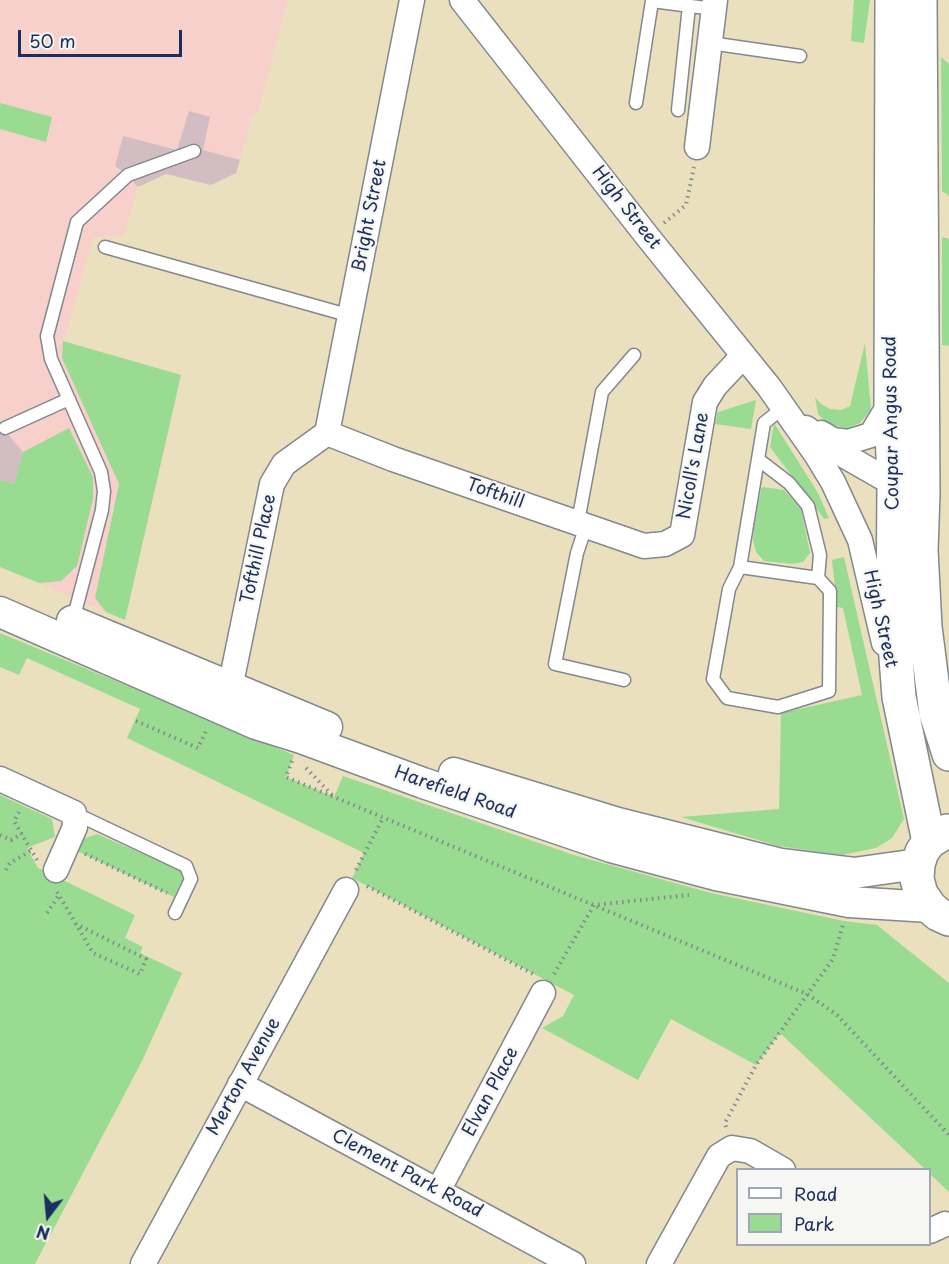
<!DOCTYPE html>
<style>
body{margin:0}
#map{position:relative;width:949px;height:1264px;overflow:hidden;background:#eae0be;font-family:"Playpen Sans",sans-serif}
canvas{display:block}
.legend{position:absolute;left:736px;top:1168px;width:195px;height:78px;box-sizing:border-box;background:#f6f6f2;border:2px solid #9ea6b7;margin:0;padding:8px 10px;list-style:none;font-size:18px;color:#1b2f5e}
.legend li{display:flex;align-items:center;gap:12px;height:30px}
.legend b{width:30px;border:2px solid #9ea6b7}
.north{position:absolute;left:18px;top:1186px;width:60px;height:60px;-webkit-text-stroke:4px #f6f6f2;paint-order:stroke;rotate:196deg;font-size:16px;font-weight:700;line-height:24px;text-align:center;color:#1b2f5e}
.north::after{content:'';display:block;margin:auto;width:21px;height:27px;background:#1b2f5e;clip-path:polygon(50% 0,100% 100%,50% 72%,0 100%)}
.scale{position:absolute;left:18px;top:30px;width:164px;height:27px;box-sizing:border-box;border:3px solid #1b2f5e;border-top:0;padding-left:8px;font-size:18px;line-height:21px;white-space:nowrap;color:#1b2f5e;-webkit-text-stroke:4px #f6f6f2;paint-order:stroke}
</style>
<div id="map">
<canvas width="949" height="1264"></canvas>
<ul class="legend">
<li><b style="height:8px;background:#fff"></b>Road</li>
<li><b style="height:16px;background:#9adb92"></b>Park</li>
</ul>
<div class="north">N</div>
<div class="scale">50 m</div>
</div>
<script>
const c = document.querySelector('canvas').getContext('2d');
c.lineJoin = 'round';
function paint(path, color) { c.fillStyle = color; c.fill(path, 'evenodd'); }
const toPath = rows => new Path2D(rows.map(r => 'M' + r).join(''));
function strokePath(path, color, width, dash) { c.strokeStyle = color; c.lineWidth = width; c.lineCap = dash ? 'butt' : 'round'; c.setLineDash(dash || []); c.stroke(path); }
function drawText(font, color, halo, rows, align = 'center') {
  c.font = font + ' "Playpen Sans",sans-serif'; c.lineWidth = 4.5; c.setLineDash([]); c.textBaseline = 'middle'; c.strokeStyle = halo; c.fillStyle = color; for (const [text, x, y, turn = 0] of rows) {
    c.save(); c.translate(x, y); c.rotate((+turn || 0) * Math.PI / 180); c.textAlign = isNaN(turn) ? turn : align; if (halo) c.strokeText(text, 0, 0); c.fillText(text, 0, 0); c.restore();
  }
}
paint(toPath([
 [0,0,288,0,257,114,253,113,236,173,211,185,166,174,138,187,124,235,93,238,64,341,181,375,125,620,0,567]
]), '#f7d0cb');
paint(toPath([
 [189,111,210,117,203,150,240,160,236,173,211,185,166,174,138,187,128,175,115,166,123,136,177,150],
 [0,425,23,452,14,484,1,480,0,482]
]), '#d2bec2');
paint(toPath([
 [854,0,870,0,864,43,851,41],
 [941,57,949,64,949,196,942,191],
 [0,103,52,117,46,142,0,129],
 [942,237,949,239,949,346,942,345],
 [63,341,181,375,125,620,106,612,95,598,119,484,62,358],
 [865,343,871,410,860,423,847,428,827,424,818,414,815,397,821,404,830,409,841,410,850,406],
 [756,400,751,429,715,424,718,412],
 [774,423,818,493,829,518,824,519,770,447],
 [69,428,93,477,93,499,77,566,61,581,39,583,0,567,0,482,1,480,14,484,23,452],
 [763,487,784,490,801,509,810,553,803,562,792,564,764,561,756,552,753,541,754,527,761,489],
 [844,557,904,819,892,838,876,848,842,855,778,846,681,817,779,809,781,713,862,695,843,608,837,607,832,560],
 [0,633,294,755,286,777,334,797,343,776,574,855,711,893,844,921,877,925,949,983,949,1192,930,1174,930,1170,925,1169,780,1033,756,1065,671,1019,638,1080,542,1028,563,1016,574,995,352,878,364,853,127,738,140,709,27,658,19,675,0,667],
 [0,795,52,819,55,837,27,848,38,868,135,915,125,938,143,947,140,953,182,973,142,1061,35,1264,0,1264],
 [97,834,182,871,183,878,174,897,75,850,80,840]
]), '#9adb92');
const service = toPath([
 [710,43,800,56],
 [636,103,652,1,714,9],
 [678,110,689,6],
 [105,247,351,316],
 [5,428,69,399],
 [759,460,789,483,808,506,820,555,818,578,740,567,764,423,784,407],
 [578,522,602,392,634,355],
 [586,526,577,553,555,664,624,680],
 [740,567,729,589,713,679,727,698,778,707,829,691,830,591,818,578],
 [73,620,102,510,104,491,101,472,51,359,47,336,77,222,128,175,194,151],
 [74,813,186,866,191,879,175,913]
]);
const minor = toPath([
 [462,0,647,236,769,387,816,454,833,482,860,540,884,643],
 [697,147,715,0],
 [806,428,833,449,894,484,907,489],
 [327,433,393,459,644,546,665,544,682,535,705,402,715,386,743,356],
 [327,433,412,0],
 [821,433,833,440,848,442,871,435,891,402],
 [230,688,272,484,284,464,327,433],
 [0,779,74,813,75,827,56,870],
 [240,1084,573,1264],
 [438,1191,543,993],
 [930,1231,945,1224],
 [143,1264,346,890],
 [659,1264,719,1156,732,1148,750,1151,783,1170]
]);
const tertiary = toPath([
 [0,612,256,724,301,738,423,783,611,847,716,875,849,902,930,907],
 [72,621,327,727],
 [454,773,618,823,781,864,854,873,918,864]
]);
const primary = toPath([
 [892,0,891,402,894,484,893,618,899,697,929,842],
 [920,0,923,494,921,550,925,627,936,713,949,754],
 [947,831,929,842,922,852,918,864,917,879,921,894,930,907,938,914,949,919]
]);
strokePath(service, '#82888e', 15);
strokePath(minor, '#82888e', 27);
strokePath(tertiary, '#82888e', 33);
strokePath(primary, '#82888e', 36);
strokePath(toPath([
 [664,223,686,205,694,167],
 [136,721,198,748,207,729],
 [292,761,286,777,807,994,837,1015,949,1135],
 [306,768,332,795],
 [19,812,14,821,37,860],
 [0,835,11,840,22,834],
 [85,854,167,893],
 [6,870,10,863,32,850],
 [356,870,383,818],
 [367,886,533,974],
 [57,892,76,924,93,953,140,974,146,959,76,924],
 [47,913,59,895],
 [554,974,594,905,689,895],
 [726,1127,725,1123,756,1065,833,959,843,925]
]), '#82888e', 4, [1.5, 4.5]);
strokePath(service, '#fff', 12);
strokePath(minor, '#fff', 24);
strokePath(tertiary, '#fff', 30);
strokePath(primary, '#fff', 33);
drawText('18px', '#1b2f5e', '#f6f6f2', [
 ["High Street",626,208,52],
 ["Bright Street",370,216,-79],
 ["Coupar Angus Road",892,423,-91],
 ["Nicoll's Lane",694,466,-80],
 ["Tofthill",495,494,19],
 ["Tofthill Place",259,549,-78],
 ["High Street",880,619,77],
 ["Harefield Road",455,793,19],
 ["Merton Avenue",244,1077,-61],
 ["Elvan Place",491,1092,-62],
 ["Clement Park Road",407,1174,28]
]);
</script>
